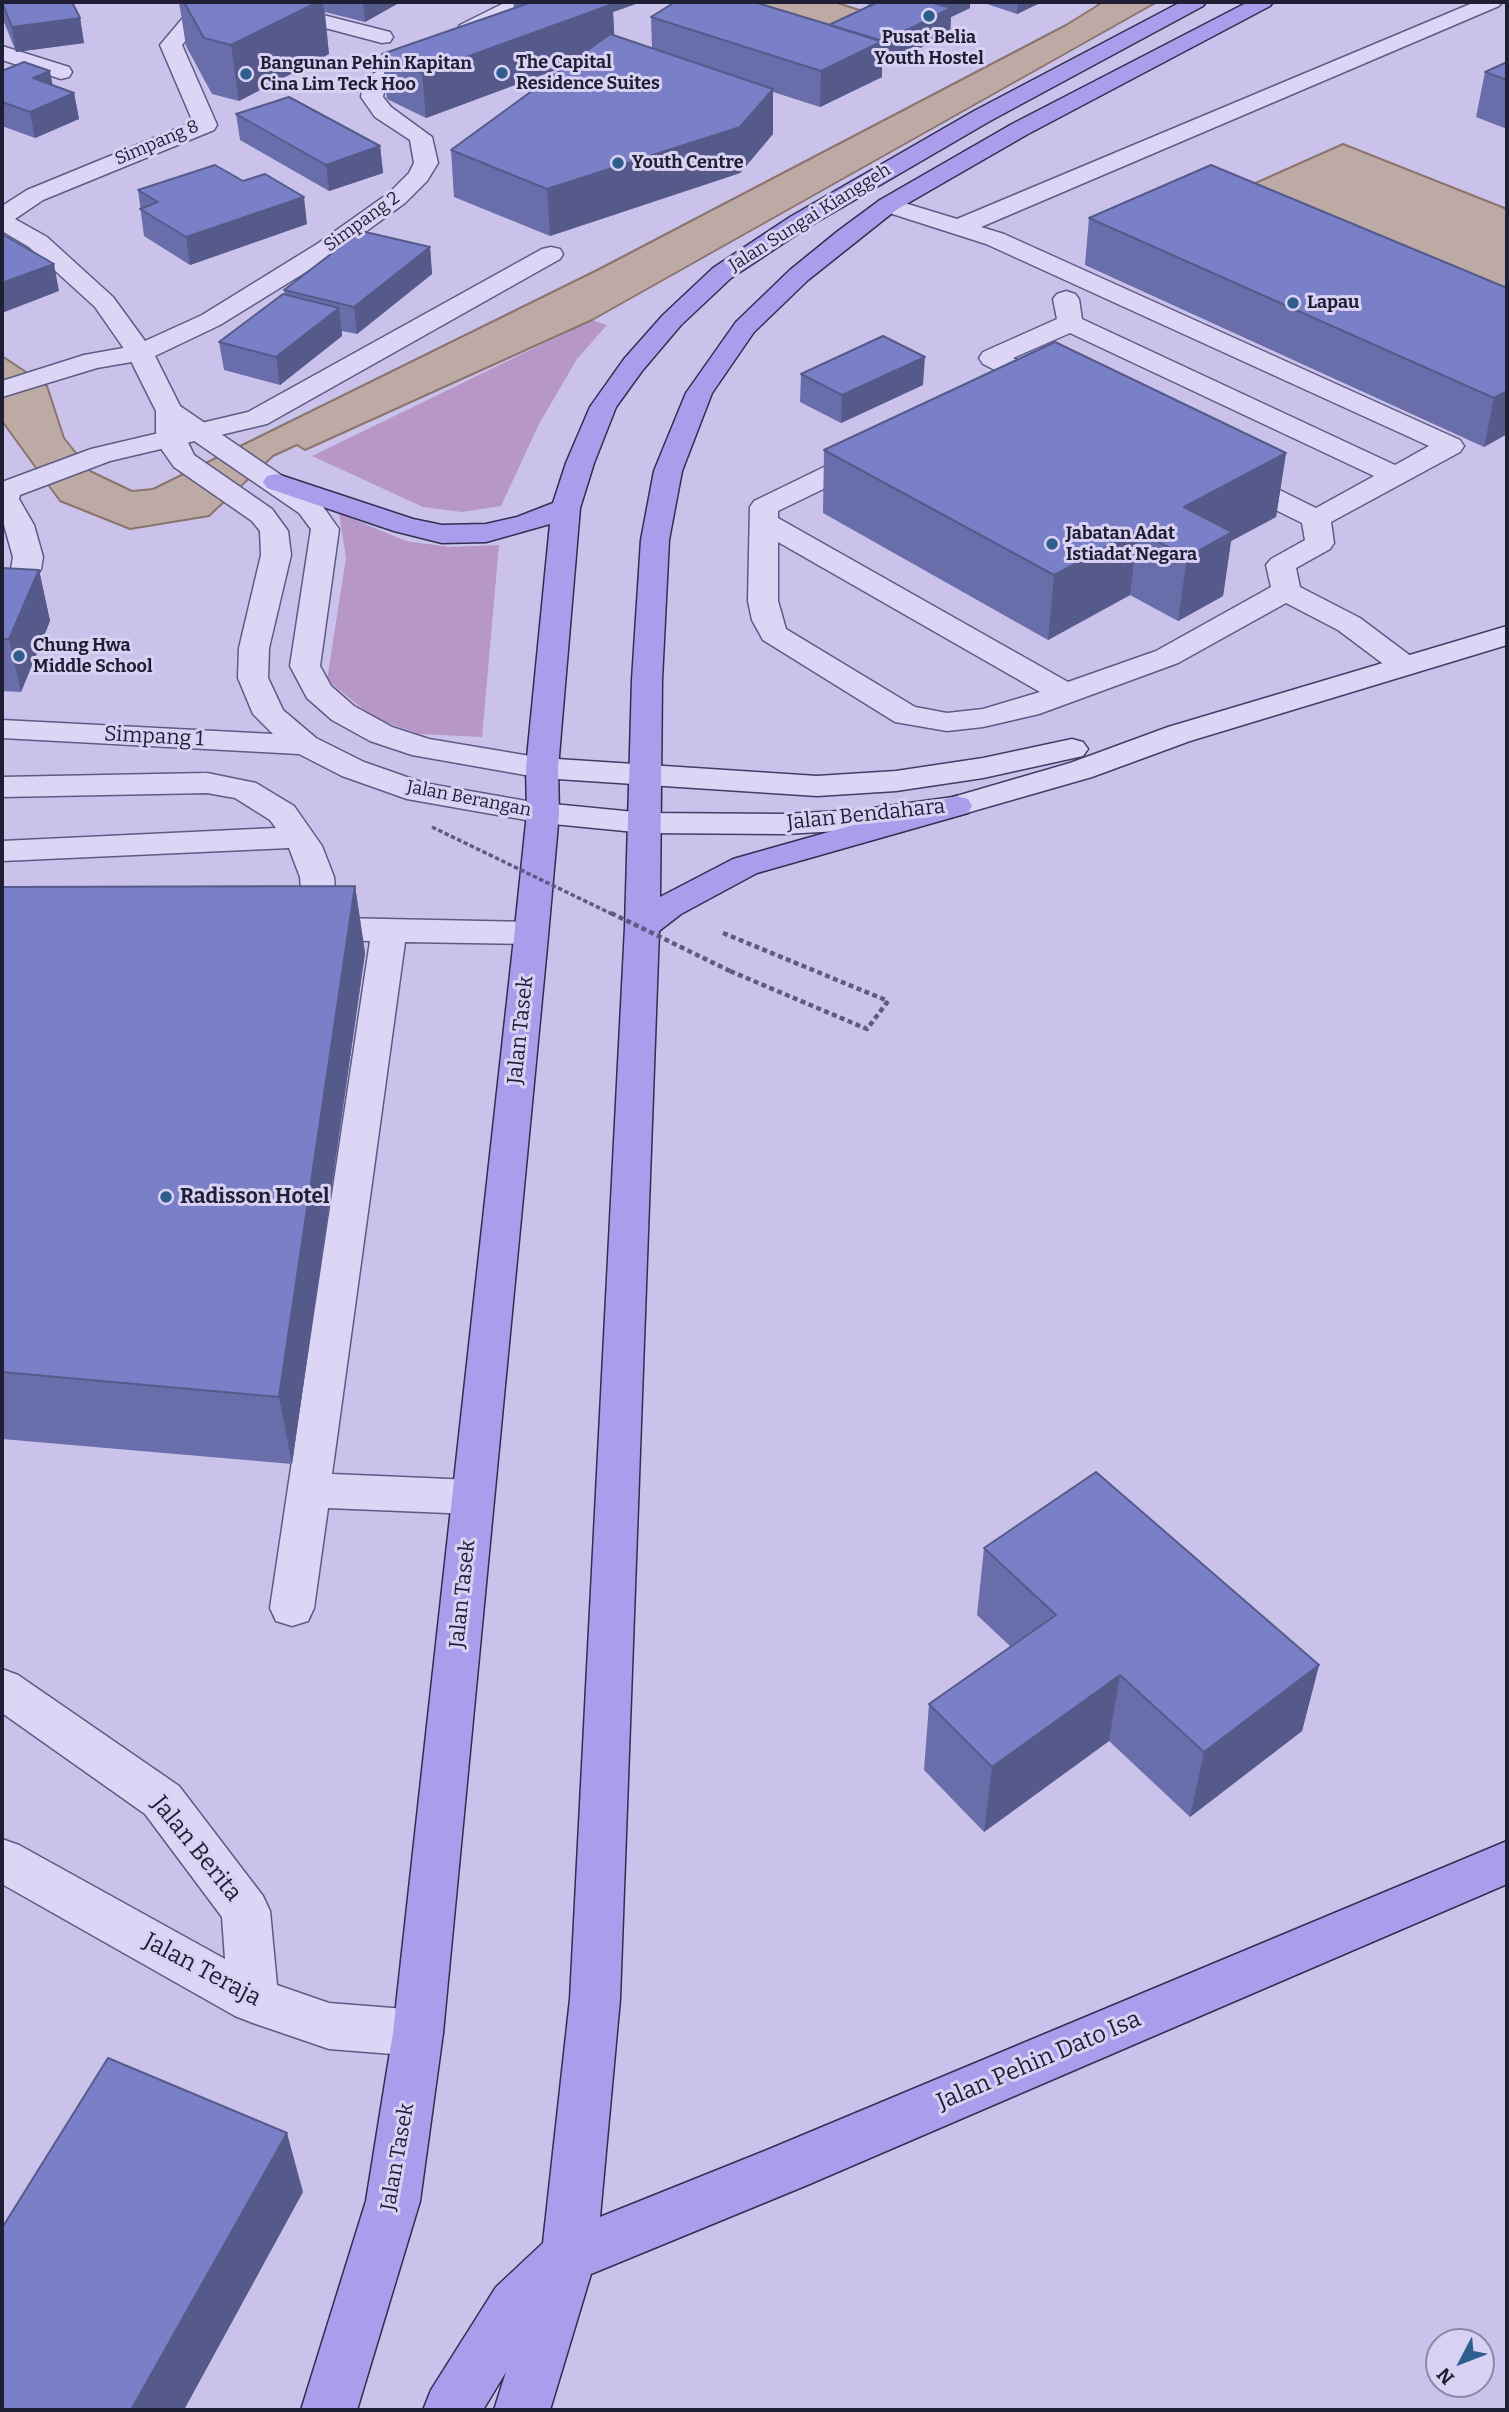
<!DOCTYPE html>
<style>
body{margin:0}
#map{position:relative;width:1509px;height:2412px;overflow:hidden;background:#cbc2eb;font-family:Bitter,serif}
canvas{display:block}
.frame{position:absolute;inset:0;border:4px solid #1e1e34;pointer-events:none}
.north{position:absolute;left:1425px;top:2328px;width:70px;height:70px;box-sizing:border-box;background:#d9d1f3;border:2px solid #8e89a7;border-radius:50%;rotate:228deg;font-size:19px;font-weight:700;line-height:28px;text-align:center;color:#1e1e34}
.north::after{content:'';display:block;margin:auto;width:24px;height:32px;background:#2f5e8e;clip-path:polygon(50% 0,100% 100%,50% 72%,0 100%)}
</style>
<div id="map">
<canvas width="1509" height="2412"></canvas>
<div class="frame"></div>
<div class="north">N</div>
</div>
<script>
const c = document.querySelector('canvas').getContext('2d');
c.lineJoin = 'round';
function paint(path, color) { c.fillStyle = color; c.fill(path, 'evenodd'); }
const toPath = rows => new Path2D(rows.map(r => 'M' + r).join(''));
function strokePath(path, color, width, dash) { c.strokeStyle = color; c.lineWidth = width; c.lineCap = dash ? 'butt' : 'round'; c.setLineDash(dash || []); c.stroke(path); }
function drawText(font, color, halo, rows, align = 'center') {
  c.font = font + ' Bitter,serif'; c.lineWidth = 6; c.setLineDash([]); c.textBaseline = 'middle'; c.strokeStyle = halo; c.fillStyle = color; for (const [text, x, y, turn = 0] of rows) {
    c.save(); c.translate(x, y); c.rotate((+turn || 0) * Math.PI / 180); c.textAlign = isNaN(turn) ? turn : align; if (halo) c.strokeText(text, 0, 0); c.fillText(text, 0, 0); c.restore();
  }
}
paint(toPath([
 [592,320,607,325,577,359,539,424,501,506,462,512,423,507,312,456],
 [339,513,406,541,450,547,499,545,482,737,419,734,374,718,327,680,346,558]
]), '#b697c8');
const water = toPath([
 [754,2,834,2,869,13,807,43,747,5,754,2],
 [1103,2,1157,2,592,320,305,450,297,445,273,456,209,516,130,529,60,501,2,421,2,356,47,386,64,438,90,471,132,491,153,489,599,269,1066,25,1103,2],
 [1343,144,1507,209,1507,285,1500,289,1251,185,1343,144]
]);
paint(water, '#beaaa4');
strokePath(water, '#8b746c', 2);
const service = toPath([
 [239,2,272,2,390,32,393,37,390,42,382,43,242,6,239,2],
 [506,2,531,2,528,6,476,35,468,36,460,35,457,30,460,25,506,2],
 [1475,2,1502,2,1499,6,981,227,1004,234,1460,440,1464,446,1460,452,1331,522,1334,543,1330,549,1296,568,1300,587,1360,618,1416,660,1420,666,1416,672,1405,675,1394,672,1338,630,1286,603,1178,663,1039,714,983,727,947,731,895,722,763,640,752,620,748,601,750,507,754,501,859,450,869,448,879,450,883,456,879,462,778,511,778,518,1068,682,1156,651,1271,587,1266,565,1271,559,1305,540,1302,523,1223,484,1219,478,1223,472,1233,470,1243,472,1316,508,1374,476,1070,333,1013,358,1063,383,1067,389,1063,395,1054,397,1045,395,983,364,979,358,983,352,1057,319,1053,299,1057,294,1066,291,1075,294,1079,299,1082,319,1395,465,1429,446,986,244,880,210,876,205,880,200,888,198,957,219,1475,2],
 [778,542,1040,692,983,709,947,713,915,707,786,629,778,601,778,542],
 [2,46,69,67,72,72,69,77,61,79,2,60,2,46],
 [551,247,560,249,563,254,560,259,267,424,110,461,20,495,19,499,34,525,43,557,41,569,28,587,2,596,2,577,11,569,13,557,2,518,2,482,91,449,248,412,542,249,551,247],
 [140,345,149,347,153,353,149,359,97,368,2,397,2,381,84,355,140,345],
 [207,773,256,783,294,806,322,846,334,877,337,918,531,922,543,925,548,933,543,941,531,944,405,942,332,1474,472,1480,487,1485,493,1497,487,1509,472,1514,328,1508,314,1608,308,1621,292,1626,276,1621,270,1608,370,941,321,940,309,937,304,929,300,877,289,848,2,861,2,841,276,828,270,820,235,798,207,793,2,797,2,777,207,773]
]);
const minor = toPath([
 [194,11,201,13,205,17,182,45,217,125,214,130,43,200,15,219,47,237,113,297,145,341,202,315,317,244,389,193,409,173,414,163,410,140,375,117,361,97,363,83,366,78,423,45,439,45,442,50,439,55,385,86,383,97,391,107,432,137,438,163,427,181,405,203,335,254,220,325,155,356,180,406,319,501,339,529,320,666,331,686,354,706,392,727,429,739,542,758,553,761,558,768,553,775,542,778,412,755,370,741,332,720,307,698,290,666,311,529,299,513,184,434,194,455,272,509,288,531,291,555,269,648,268,678,283,710,316,738,364,762,424,783,555,806,559,813,555,820,543,823,407,799,342,776,299,754,2,738,2,720,273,734,253,714,238,678,239,648,261,555,260,531,252,521,174,467,162,450,156,432,156,411,127,353,95,307,29,247,2,231,2,206,27,190,193,122,160,45,187,13,194,11],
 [2,1669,18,1675,179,1786,263,1896,270,1911,277,1985,329,2003,418,2010,436,2016,443,2033,436,2050,418,2056,329,2049,253,2023,235,2016,2,1884,2,1839,19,1845,225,1959,222,1917,145,1814,2,1713,2,1669]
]);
const secondary = toPath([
 [1507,626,1507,645,1190,741,1092,777,956,816,858,830,784,834,645,833,543,823,531,820,527,813,531,806,543,803,645,813,784,814,858,810,953,797,1070,763,1168,727,1507,626],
 [1072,739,1083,742,1088,749,1083,756,983,778,896,791,817,796,542,778,531,775,526,768,531,761,542,758,817,776,896,771,983,758,1072,739]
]);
const primary = toPath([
 [1181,2,1206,2,1203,6,990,121,808,227,731,278,681,325,642,371,616,407,594,463,580,508,558,768,559,813,547,947,443,2033,420,2201,357,2410,301,2410,366,2201,393,2033,513,947,527,813,526,768,550,524,486,542,442,543,394,531,267,488,263,482,267,476,277,474,413,519,442,525,486,524,517,517,553,503,566,463,590,407,624,359,663,315,713,268,790,217,974,111,1181,2],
 [1248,2,1273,2,1270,6,1028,134,896,210,808,280,754,332,712,393,682,471,669,540,662,680,660,897,733,859,956,796,968,799,972,806,968,813,757,873,681,914,659,931,620,1999,600,2217,767,2150,1507,1841,1507,1884,805,2186,591,2274,550,2410,494,2410,506,2372,483,2410,423,2410,431,2390,496,2287,543,2243,570,1999,625,927,632,680,641,540,654,471,686,393,736,322,790,270,838,231,880,200,1012,124,1248,2]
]);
strokePath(service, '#5d5b83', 3);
strokePath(minor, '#5d5b83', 3);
strokePath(secondary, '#3f3e65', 3);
strokePath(primary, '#2f2f51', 3);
strokePath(toPath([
 [723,933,888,1001,867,1029,730,971]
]), '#5d5b83', 4.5, [5, 3.5]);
paint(service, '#dcd5f6');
paint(minor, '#dcd5f6');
paint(secondary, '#dcd5f6');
paint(primary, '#ac9cec');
strokePath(toPath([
 [432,827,614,915]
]), '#5d5b83', 3.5, [4.5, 2.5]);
strokePath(toPath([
 [611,913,730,971]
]), '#5d5b83', 4.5, [5, 3.5]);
paint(toPath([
 [2,2,80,18,84,43,16,52,2,17],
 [179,2,397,2,397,4,365,22,325,12,329,54,239,101,212,94,186,46],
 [513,2,641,2,613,12,614,35,652,48,651,17,829,25,870,5,859,2,970,2,970,8,951,17,950,33,882,67,882,77,820,107,773,92,773,134,740,173,550,236,454,197,451,150,566,66,426,118,387,99,382,54,514,8],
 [981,2,1042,2,1017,14],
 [1507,62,1507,129,1476,117,1485,72],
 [2,71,52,85,74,93,79,119,35,138,2,126],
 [236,114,380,146,383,173,329,191,240,140],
 [243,181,307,224,190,265,144,236,138,190],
 [1089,218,1507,288,1507,434,1484,447,1085,265],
 [430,247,432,274,357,334,342,331,342,336,280,385,224,370,219,342,285,295,284,290],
 [801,374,923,385,841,423,800,402],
 [824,450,1286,453,1276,517,1231,541,1223,596,1178,621,1130,595,1048,640,823,513],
 [2,568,39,570,50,621,21,692,2,691],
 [355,886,365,953,292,1464,2,1439,2,887],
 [984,1548,1319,1665,1302,1731,1190,1817,1109,1741,984,1832,924,1770,929,1704,1011,1647,977,1615]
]), '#696eab');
paint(toPath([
 [318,2,323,2,329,54,239,101,231,45],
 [363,2,397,2,397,4,365,22],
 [567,2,641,2,613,12,615,48,426,118,422,73],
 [936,2,970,2,970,8,951,17,950,33,882,67,882,77,820,107,821,71,935,16],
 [1018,2,1042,2,1017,14],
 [80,18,84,43,16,52,12,27],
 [50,71,55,97,33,78],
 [773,89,773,134,740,173,550,236,547,189],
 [74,93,79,119,35,138,30,112],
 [380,146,383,173,329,191,326,165],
 [304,197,307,224,190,265,186,237],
 [430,247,432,274,357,334,354,307],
 [54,264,59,291,2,313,2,283],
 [339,308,342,336,280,385,276,357],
 [925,357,923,385,841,423,842,395],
 [1507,391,1507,434,1484,447,1494,398],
 [1286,453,1276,517,1231,541,1223,596,1178,621,1187,557,1184,507],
 [1138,531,1130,595,1048,640,1054,575],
 [39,570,50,621,21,692,9,639],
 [355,886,365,953,292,1464,279,1397],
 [1319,1665,1302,1731,1190,1817,1204,1752],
 [1120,1675,1109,1741,984,1832,992,1767],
 [287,2133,303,2192,184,2410,131,2410]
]), '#555a8b');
const building = toPath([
 [2,2,72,2,80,18,12,27,2,2],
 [184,2,318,2,231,45,204,38,184,2],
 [532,2,607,2,613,4,422,73,382,54,532,2],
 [675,2,754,2,883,41,821,71,651,17,675,2],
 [878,2,930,2,951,8,883,42,829,25,878,2],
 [610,34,773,89,740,127,547,189,451,150,610,34],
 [24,62,50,71,33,78,74,93,30,112,2,102,2,71,24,62],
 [1507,62,1507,80,1485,72,1507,62],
 [289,97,380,146,326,165,236,114,289,97],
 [215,165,243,181,265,174,304,197,186,237,140,209,158,202,138,190,215,165],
 [1211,165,1507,288,1507,391,1494,398,1089,218,1211,165],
 [361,231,430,247,354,307,284,290,361,231],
 [2,234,54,264,2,283,2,234],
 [283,294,339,308,276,357,219,342,283,294],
 [883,336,925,357,842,395,801,374,883,336],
 [1055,342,1286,453,1184,507,1232,532,1187,557,1138,531,1054,575,824,450,1055,342],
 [2,568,39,570,9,639,2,639,2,568],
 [355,886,279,1397,2,1372,2,887,355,886],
 [1096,1472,1319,1665,1204,1752,1120,1675,992,1767,929,1704,1056,1615,984,1548,1096,1472],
 [108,2058,287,2133,131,2410,2,2410,2,2228,108,2058]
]);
paint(building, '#7a80c7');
strokePath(building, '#555a8b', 2);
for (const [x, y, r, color] of [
 [929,16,7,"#2f5e8e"],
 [502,73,7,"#2f5e8e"],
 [246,74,7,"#2f5e8e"],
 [618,163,7,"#2f5e8e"],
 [1293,303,7,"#2f5e8e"],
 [1052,544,7,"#2f5e8e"],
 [19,656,7,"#2f5e8e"],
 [166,1197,7,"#2f5e8e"]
]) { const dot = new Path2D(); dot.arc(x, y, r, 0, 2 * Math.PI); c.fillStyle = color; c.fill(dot); strokePath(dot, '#d9d1f3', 2.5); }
drawText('bold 18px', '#1e1e34', '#d9d1f3', [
 ["Pusat Belia",929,38,"center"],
 ["Youth Hostel",929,59,"center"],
 ["The Capital",516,63],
 ["Residence Suites",516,84],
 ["Bangunan Pehin Kapitan",260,64],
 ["Cina Lim Teck Hoo",260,85],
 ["Youth Centre",632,163],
 ["Lapau",1307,303],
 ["Jabatan Adat",1066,534],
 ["Istiadat Negara",1066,555],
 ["Chung Hwa",33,646],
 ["Middle School",33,667]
], 'left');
drawText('18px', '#1e1e34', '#d9d1f3', [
 ["Simpang 8",157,143,-23],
 ["Jalan Sungai Kianggeh",810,218,-32],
 ["Simpang 2",362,222,-36],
 ["Jalan Berangan",469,799,11]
]);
drawText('21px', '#1e1e34', '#d9d1f3', [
 ["Simpang 1",154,737,3],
 ["Jalan Bendahara",866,815,-6],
 ["Jalan Tasek",521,1030,-84],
 ["Jalan Tasek",463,1594,-84],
 ["Jalan Tasek",398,2157,-80]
]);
drawText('bold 21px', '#1e1e34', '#d9d1f3', [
 ["Radisson Hotel",180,1197]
], 'left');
drawText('24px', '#1e1e34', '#d9d1f3', [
 ["Jalan Berita",196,1849,51],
 ["Jalan Teraja",202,1970,28],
 ["Jalan Pehin Dato Isa",1039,2061,-23]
]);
</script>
